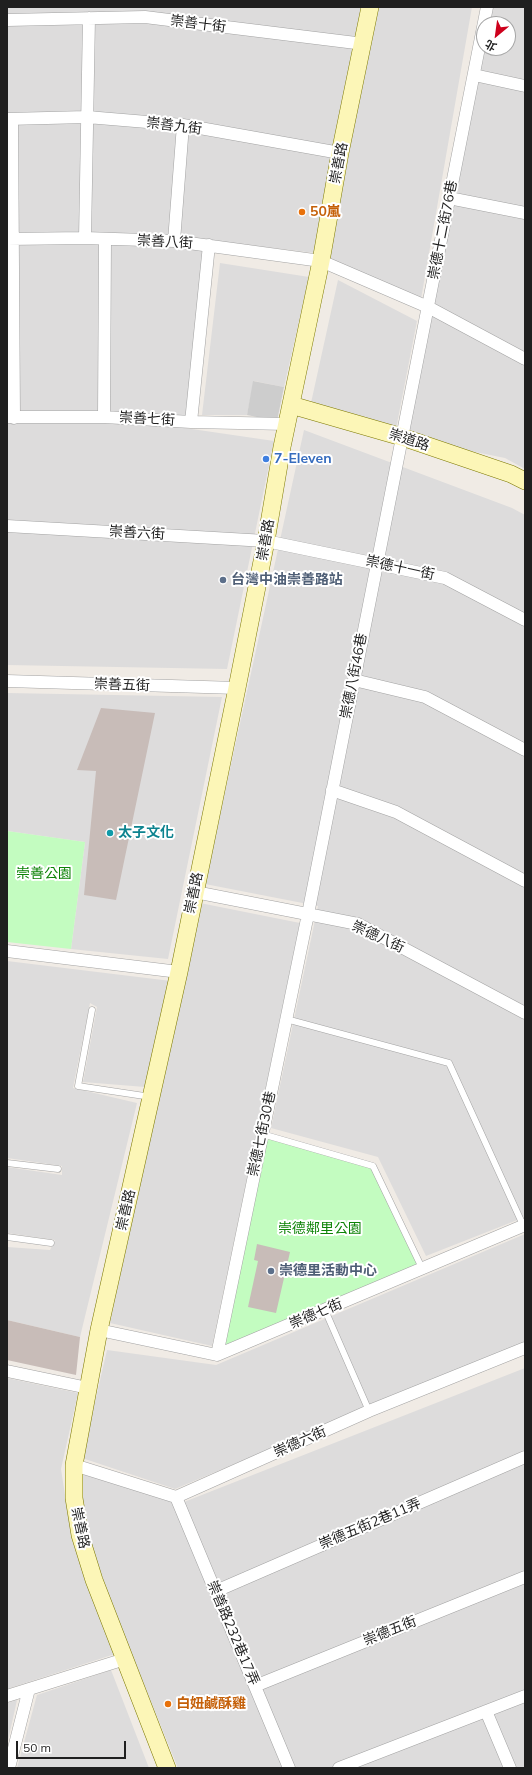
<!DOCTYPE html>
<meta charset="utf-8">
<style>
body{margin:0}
#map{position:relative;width:532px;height:1775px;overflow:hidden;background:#f0ebe5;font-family:Mulish,"Noto Sans TC",sans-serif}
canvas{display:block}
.frame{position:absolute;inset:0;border:8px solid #1f1f1f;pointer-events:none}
.north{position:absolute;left:476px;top:16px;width:40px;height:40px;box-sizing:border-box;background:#fff;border:1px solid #a5a5a5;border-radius:50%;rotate:209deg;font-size:11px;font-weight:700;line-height:16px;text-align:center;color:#1f1f1f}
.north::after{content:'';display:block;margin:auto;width:14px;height:18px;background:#ce001c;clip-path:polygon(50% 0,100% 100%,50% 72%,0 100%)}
.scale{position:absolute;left:16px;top:1741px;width:110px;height:18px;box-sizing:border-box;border:2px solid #1f1f1f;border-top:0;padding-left:5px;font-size:12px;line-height:14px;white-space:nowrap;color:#1f1f1f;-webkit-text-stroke:3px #fff;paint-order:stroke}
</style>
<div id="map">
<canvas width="532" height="1775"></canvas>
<div class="frame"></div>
<div class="north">北</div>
<div class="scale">50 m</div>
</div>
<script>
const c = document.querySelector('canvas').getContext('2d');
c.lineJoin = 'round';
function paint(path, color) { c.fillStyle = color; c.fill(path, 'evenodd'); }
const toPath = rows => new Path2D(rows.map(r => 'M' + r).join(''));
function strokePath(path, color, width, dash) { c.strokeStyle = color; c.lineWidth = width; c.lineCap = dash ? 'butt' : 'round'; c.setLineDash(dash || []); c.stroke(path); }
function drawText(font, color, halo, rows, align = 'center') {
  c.font = font + ' Mulish,"Noto Sans TC",sans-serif'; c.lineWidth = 4; c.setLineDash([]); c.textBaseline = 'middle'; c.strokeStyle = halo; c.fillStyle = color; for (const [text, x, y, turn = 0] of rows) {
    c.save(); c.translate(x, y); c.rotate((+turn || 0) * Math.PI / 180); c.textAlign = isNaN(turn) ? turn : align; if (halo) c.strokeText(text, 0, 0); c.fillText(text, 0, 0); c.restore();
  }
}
paint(toPath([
 [7,7,472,7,421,299,315,253,206,240,185,428,274,441,227,669,7,665],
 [490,7,525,7,525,469,505,458,406,438,484,48,508,48,508,24,487,24],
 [220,263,309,277,284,387,254,381,247,415,202,415],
 [338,280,417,321,395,434,309,412],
 [304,430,512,508,525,515,525,1217,426,1256,378,1157,271,1128,318,906,205,884],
 [7,693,222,697,168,959,71,949,85,842,7,831],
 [200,903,300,923,212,1346,110,1323],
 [7,961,171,981,145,1087,83,1082,97,1007,90,1003,73,1088,137,1103,80,1337,7,1320,7,1247,50,1250,55,1240,7,1233,7,1167,62,1175,62,1166,7,1158],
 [525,1234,525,1342,175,1489,82,1458,107,1350,216,1365],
 [525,1368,525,1768,178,1768,89,1549,77,1471,184,1502],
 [7,1378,78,1393,61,1469,69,1521,115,1654,7,1689],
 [111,1670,149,1768,17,1768,37,1695],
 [17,1700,7,1745,7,1703]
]), '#dddcdc');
paint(toPath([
 [253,381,284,387,277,421,247,415]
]), '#cdcdcd');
paint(toPath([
 [7,831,85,842,71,949,7,942],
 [263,1135,373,1166,420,1268,221,1351]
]), '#c3fcc0');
paint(toPath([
 [101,708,155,713,116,900,84,895,96,771,77,770],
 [257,1244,290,1252,276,1313,248,1307,258,1261,254,1260],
 [7,1320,80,1337,76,1375,7,1360]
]), '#c8bcb8');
const lane = toPath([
 [92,1010,78,1086,151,1097],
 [286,1019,449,1063,523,1225],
 [262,1134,373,1166,422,1268],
 [7,1163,58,1169],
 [7,1237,51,1243],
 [325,1310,369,1411]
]);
const street = toPath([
 [7,20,145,17,364,44],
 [474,75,525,86],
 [7,119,87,117,183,125,340,153],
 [12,119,14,418],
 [449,198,525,213],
 [85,238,89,18],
 [7,239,85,238,174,241,321,261,428,307,525,359],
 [174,241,183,125],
 [7,417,104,417,191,422,287,424],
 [104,417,105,240],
 [191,422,209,245],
 [7,526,266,541,445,578,525,620],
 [354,680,425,697,525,750],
 [7,681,237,688],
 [332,790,396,812,525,881],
 [195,892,358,924,525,1013],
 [7,951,179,972],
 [99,1330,217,1355,525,1225],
 [217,1355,308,914,487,7],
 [7,1371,88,1388],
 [74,1465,176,1497,369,1411,525,1348],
 [176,1497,289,1768],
 [216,1591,525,1457],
 [255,1686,525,1577],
 [7,1696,125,1659],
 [486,1711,510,1768],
 [9,1768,29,1689],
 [339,1768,525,1696]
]);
const secondary = toPath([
 [291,405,402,437,511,474,525,481],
 [167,1768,94,1580,80,1535,74,1498,74,1465,99,1330,179,972,237,688,266,541,282,447,321,261,340,153,370,7]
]);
strokePath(lane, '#a3a3a3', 7);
strokePath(street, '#a3a3a3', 13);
strokePath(secondary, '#7c7800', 18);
strokePath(lane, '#fff', 6);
strokePath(street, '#fff', 12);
strokePath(secondary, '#fcf6b7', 17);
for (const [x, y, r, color] of [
 [302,212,4,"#e8710a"],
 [266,459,4,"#3f7fe0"],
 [223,580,4,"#5c6f8a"],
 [110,833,4,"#0f9aa8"],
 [271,1271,4,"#5c6f8a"],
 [168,1704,4,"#e8710a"]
]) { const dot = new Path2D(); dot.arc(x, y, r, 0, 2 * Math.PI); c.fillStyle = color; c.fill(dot); strokePath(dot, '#fff', 1.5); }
drawText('14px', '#1f1f1f', '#fff', [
 ["崇善十街",198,24,7],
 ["崇善九街",174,126,7],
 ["崇善路",339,163,-79],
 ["崇德十二街76巷",443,230,-79],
 ["崇善八街",165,242,3],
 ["崇善七街",147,419,3],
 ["崇道路",409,440,18],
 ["崇善六街",137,533,3],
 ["崇善路",266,540,-80],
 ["崇德十一街",400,568,12],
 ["崇德八街46巷",354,676,-79],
 ["崇善五街",122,685,2],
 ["崇善路",194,893,-78],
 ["崇德八街",378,937,25],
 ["崇德七街30巷",262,1134,-78],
 ["崇善路",126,1210,-77],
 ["崇德七街",316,1314,-23],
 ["崇德六街",300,1442,-24],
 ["崇德五街2巷11弄",370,1524,-23],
 ["崇善路",80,1528,78],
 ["崇德五街",390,1631,-22],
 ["崇善路232巷17弄",233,1633,67]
]);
drawText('bold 14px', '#c56008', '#fff', [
 ["50嵐",310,212],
 ["白妞鹹酥雞",176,1704]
], 'left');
drawText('bold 14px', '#366cbe', '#fff', [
 ["7-Eleven",274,459]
], 'left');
drawText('bold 14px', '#4e5e75', '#fff', [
 ["台灣中油崇善路站",231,580],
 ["崇德里活動中心",279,1271]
], 'left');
drawText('bold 14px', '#0d838f', '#fff', [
 ["太子文化",118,833]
], 'left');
drawText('14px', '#0d8307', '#fff', [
 ["崇善公園",44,874],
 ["崇德鄰里公園",320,1229]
]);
</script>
